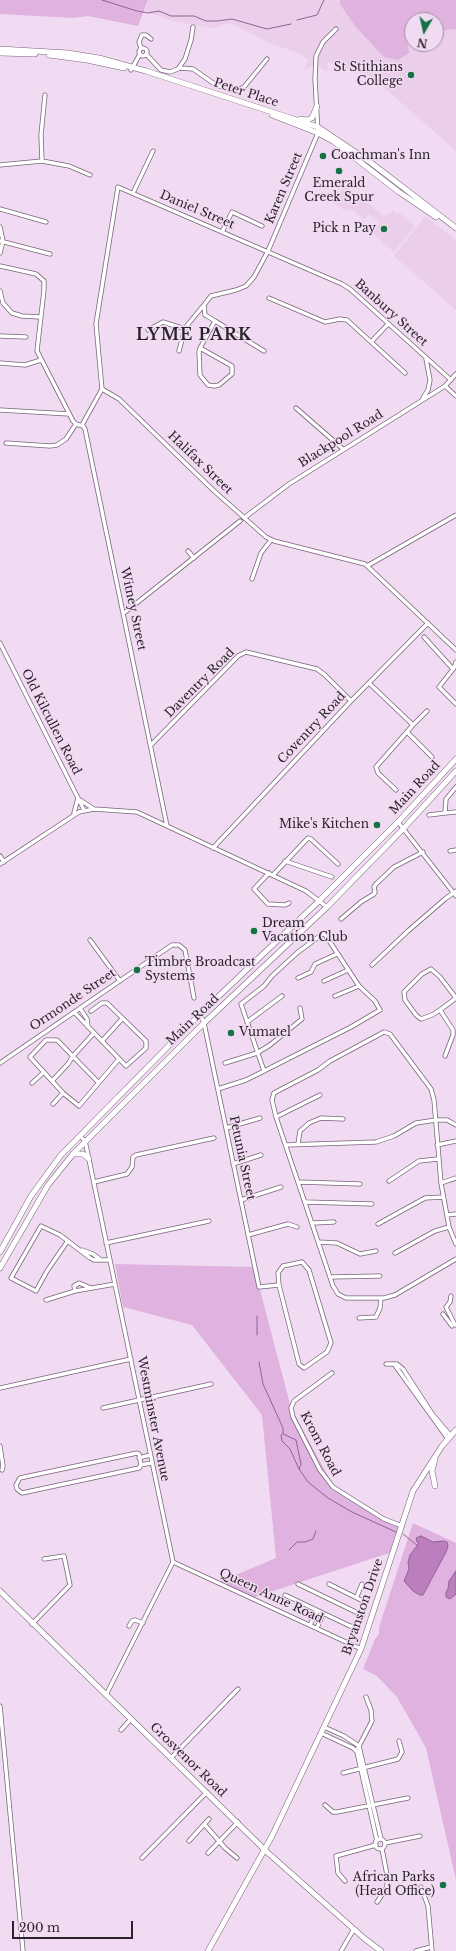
<!DOCTYPE html>
<style>
body{margin:0}
#map{position:relative;width:456px;height:1951px;overflow:hidden;background:#f1dbf2;font-family:"Libre Baskerville",serif}
canvas{display:block}
.north{position:absolute;left:404px;top:12px;width:40px;height:40px;box-sizing:border-box;background:#f1dbf2;border:1px solid #a291a2;border-radius:50%;rotate:189deg;font-size:11px;font-weight:700;line-height:16px;text-align:center;color:#2b232b}
.north::after{content:'';display:block;margin:auto;width:14px;height:18px;background:#157246;clip-path:polygon(50% 0,100% 100%,50% 72%,0 100%)}
.scale{position:absolute;left:12px;top:1921px;width:121px;height:18px;box-sizing:border-box;border:2px solid #2b232b;border-top:0;padding-left:5px;font-size:12px;line-height:14px;white-space:nowrap;color:#2b232b;-webkit-text-stroke:3px #f1dbf2;paint-order:stroke}
</style>
<div id="map">
<canvas width="456" height="1951"></canvas>
<div class="north">N</div>
<div class="scale">200 m</div>
</div>
<script>
const c = document.querySelector('canvas').getContext('2d');
c.lineJoin = 'round';
function paint(path, color) { c.fillStyle = color; c.fill(path, 'evenodd'); }
const toPath = rows => new Path2D(rows.map(r => 'M' + r).join(''));
function strokePath(path, color, width, dash) { c.strokeStyle = color; c.lineWidth = width; c.lineCap = dash ? 'butt' : 'round'; c.setLineDash(dash || []); c.stroke(path); }
function drawText(font, color, halo, rows, align = 'center') {
  c.font = font + ' "Libre Baskerville",serif'; c.lineWidth = 3; c.setLineDash([]); c.textBaseline = 'middle'; c.strokeStyle = halo; c.fillStyle = color; for (const [text, x, y, turn = 0] of rows) {
    c.save(); c.translate(x, y); c.rotate((+turn || 0) * Math.PI / 180); c.textAlign = isNaN(turn) ? turn : align; if (halo) c.strokeText(text, 0, 0); c.fillText(text, 0, 0); c.restore();
  }
}
paint(toPath([
 [149,0,456,0,456,151,372,77,328,62,327,72,321,68,312,66,305,70,308,60,299,53,269,43,230,23,213,28,172,21,145,11],
 [412,20,436,20,436,44,412,44],
 [345,186,358,196,359,195,363,197,362,199,384,216,386,214,389,215,393,210,397,214,399,212,415,226,394,252,372,233,380,223,369,214,365,220,351,209,349,211,344,210,332,202],
 [425,216,456,240,456,310,394,256]
]), '#eaceea');
paint(toPath([
 [0,0,148,0,138,26,88,16,73,18,0,14],
 [340,0,456,0,456,29,436,31,436,20,412,20,412,33,407,34,409,53,398,60,384,57,355,26,340,4],
 [115,1264,254,1267,291,1408,335,1489,388,1521,401,1526,392,1552,252,1598,219,1582,276,1558,262,1415,192,1325,123,1307],
 [413,1523,456,1543,456,1880,426,1748,397,1697,377,1676,363,1669,375,1639,379,1634,379,1627]
]), '#dfb2e0');
const water = toPath([
 [421,1536,433,1542,444,1541,447,1542,448,1546,446,1552,423,1595,420,1595,413,1591,404,1581,409,1569,408,1562,410,1555,419,1543,417,1542,416,1538,421,1536],
 [456,1571,456,1594,450,1599,446,1597,446,1592,448,1589,449,1581,456,1571]
]);
paint(water, '#bc7ebf');
strokePath(water, '#906393', 1);
strokePath(toPath([
 [102,0,137,11,148,13,159,11,171,16,194,16,206,21,217,21,232,19,267,29,291,24],
 [297,20,317,15,324,0],
 [257,1316,257,1335],
 [259,1362,263,1384,283,1428,283,1434,296,1440,301,1464,299,1469,308,1482,328,1498,352,1512,396,1532],
 [282,1434,281,1435,282,1441,290,1449,299,1469],
 [403,1534,418,1546],
 [289,1550,297,1542,305,1542,313,1539,316,1531]
]), '#906393', 1);
const street = toPath([
 '139 52a4 4 0 1 1 8 0a4 4 0 1 1-8 0Z',
 [141,48,139,42,142,35,146,35,151,39],
 [146,54,161,70,170,72,178,69,185,59,191,40,193,27],
 [180,68,193,69,216,85,234,91,244,87,267,59],
 [131,70,140,54],
 [42,161,41,135,45,95],
 [0,165,42,161,69,166,90,175],
 [133,193,153,151],
 [0,209,46,222],
 [0,227,3,241,0,253],
 [222,232,232,212,262,226],
 [0,241,50,254],
 [0,266,36,274,44,281,44,290,37,351,73,421,76,424,83,426,85,429,167,826],
 [0,291,3,303,12,313,22,316,40,317],
 [269,298,325,322,340,319,347,320,405,373],
 [215,321,264,351],
 [148,330,163,322,185,329],
 [0,336,26,337],
 [371,342,388,324],
 [200,348,232,366,232,374,219,385,214,386,208,385,200,375,199,352,200,348,215,321,207,316,205,315,204,305,211,296,236,290,246,286,254,277,268,251,318,133,315,79,316,56,323,42,336,29],
 [179,351,185,328,203,306],
 [0,363,25,365,41,360],
 [451,380,350,289,342,284,118,187,96,324,102,389,119,399,213,490,266,537,274,541,365,564,456,650],
 [445,386,456,396],
 [423,398,428,390,430,380,426,359],
 [296,408,343,449],
 [0,410,69,414],
 [82,425,102,389],
 [6,443,50,446,57,445,66,439,76,424],
 [244,518,289,484,445,386,456,374],
 [188,551,194,558],
 [367,566,456,515],
 [252,579,261,553,271,540],
 [124,613,240,521],
 [424,637,453,669],
 [0,643,84,810],
 [456,662,454,668,439,687,456,704],
 [369,683,413,725,427,711],
 [407,732,432,757],
 [151,745,238,656,246,652,317,669,325,675,351,701],
 [396,790,378,773,376,767,413,725],
 [80,800,94,809],
 [74,813,78,798],
 [445,813,456,812],
 [429,815,445,813,446,799,456,787],
 [398,822,456,896],
 [213,848,351,701,428,623],
 [450,851,456,850],
 [0,856,4,862],
 [285,861,332,877],
 [0,864,79,812,94,809,137,812,306,891,327,907],
 [269,873,254,889,268,904,285,905,289,903],
 [273,875,308,838,311,839,338,864],
 [341,919,361,902,374,894,375,892,374,887,376,884,394,867,423,852],
 [90,940,120,981],
 [372,965,408,931,445,899,456,891],
 [298,978,311,972,315,964,337,954],
 [324,981,348,970],
 [335,996,359,986],
 [456,998,440,977,431,969,422,974,404,992,405,1000,416,1015,421,1019,432,1015,440,1010,456,998],
 [80,1008,87,1019,88,1027],
 [440,1010,453,1030,453,1035,445,1056],
 [74,1012,126,1066,146,1048,146,1041,107,1003,102,1003,91,1011],
 [200,1014,204,1023,259,1287,279,1285],
 [247,1022,282,996],
 [102,1041,122,1019],
 [0,1063,172,945,179,945,185,950,194,998],
 [225,1063,257,1053,270,1045,302,1019,300,1008],
 [52,1081,68,1064,73,1056,94,1033],
 [98,1082,57,1040,46,1040,30,1057,63,1093,79,1106,119,1059],
 [32,1083,44,1072],
 [218,1089,246,1080,264,1071,351,1027,380,1010,375,1001,359,986,324,933,298,952,272,976,264,986,241,1004,264,1071],
 [53,1104,63,1093],
 [276,1117,320,1095],
 [226,1128,260,1118],
 [80,1136,85,1141,87,1150,173,1562,106,1695],
 [298,1144,300,1131,309,1123,321,1118,343,1119],
 [286,1145,376,1142,394,1136,416,1123,436,1120,447,1120,456,1125],
 [437,1145,456,1141],
 [233,1164,261,1155],
 [389,1181,419,1161,438,1159],
 [94,1182,127,1174,132,1167,133,1157,136,1155,214,1138],
 [299,1182,360,1184],
 [441,1183,456,1178],
 [241,1200,281,1187],
 [306,1202,372,1204],
 [447,1215,456,1214],
 [313,1223,334,1222],
 [378,1224,425,1198,443,1197],
 [248,1235,288,1224,297,1227],
 [67,1242,47,1271,36,1291,11,1278,41,1226,60,1235,90,1258,94,1260,110,1260],
 [319,1242,337,1243,360,1254,376,1251],
 [106,1243,209,1221],
 [456,1244,449,1227,441,1183,434,1100,431,1089,390,1034,384,1032,330,1061,318,1070,274,1093,272,1100,276,1117,333,1286,338,1294,346,1298,384,1298,395,1295,456,1259],
 [82,1250,93,1254,101,1260],
 [395,1253,435,1231,449,1227],
 [302,1262,309,1270,331,1343,327,1352,304,1368,299,1364,279,1285,278,1273,283,1266,302,1262],
 [331,1277,380,1276],
 [75,1291,74,1286,79,1283,91,1288],
 [451,1296,450,1302,446,1307,455,1325],
 [46,1300,75,1291,115,1284],
 [443,1314,452,1326],
 [359,1318,376,1317,380,1308,381,1298],
 [386,1364,397,1364,403,1369,433,1415,450,1435],
 [394,1364,448,1439],
 [332,1373,294,1401,291,1408,293,1417,320,1470,333,1487,384,1519,402,1526],
 [0,1388,131,1359],
 [103,1408,211,1384],
 [0,1446,3,1466,2,1470],
 [139,1458,150,1455],
 [141,1465,139,1454,137,1453,20,1478,16,1485,17,1489,22,1493,139,1468,141,1465,151,1463],
 [173,1562,361,1649],
 [298,1584,362,1615],
 [285,1595,350,1626,357,1627,365,1602,329,1584],
 [357,1596,362,1584],
 [32,1624,70,1585,64,1556,44,1559],
 [310,1625,317,1611],
 [129,1626,132,1621,135,1620,143,1623],
 [317,1628,323,1613],
 [0,1706,23,1951],
 [324,1727,344,1736,359,1746,381,1839],
 [121,1730,131,1719],
 [321,1733,353,1748,357,1752,377,1841],
 [358,1748,372,1721,371,1710,366,1697],
 [172,1757,238,1689],
 [343,1773,398,1759,402,1752,399,1741],
 [325,1805,333,1812,337,1812,408,1798],
 [205,1825,225,1848,237,1858],
 '375 1844a5 5 0 1 1 10 0a5 5 0 1 1-10 0Z',
 [189,1841,209,1819],
 [385,1843,420,1836],
 [208,1853,238,1822],
 [142,1858,207,1792],
 [345,1881,338,1873,336,1856,376,1845],
 [421,1887,428,1906,432,1951],
 [377,1902,386,1889,388,1880,382,1849],
 [341,1951,354,1929],
 [416,1951,431,1947]
]);
const secondary = toPath([
 [0,49,68,53,99,58,146,71,318,127,370,162,456,228],
 [0,53,35,54],
 [49,55,87,60,124,68],
 [272,115,318,133,333,141,399,192,436,217],
 [300,119,307,120,312,118,317,106],
 [73,1154,83,1154,89,1159],
 [0,1252,31,1196,61,1155,200,1014,320,900,398,822,456,759],
 [0,1268,48,1185,73,1154,204,1023,327,907,404,828,456,771],
 [435,1459,432,1471,435,1486],
 [0,1591,267,1852,365,1939,381,1951],
 [208,1951,272,1836,361,1649,413,1491,442,1446,456,1430]
]);
strokePath(street, '#776478', 5);
strokePath(secondary, '#776478', 6);
strokePath(street, '#fff', 3.5);
strokePath(secondary, '#fff', 5);
for (const [x, y, r, color] of [
 [411,75,4,"#157246"],
 [323,156,4,"#157246"],
 [339,171,4,"#157246"],
 [384,229,4,"#157246"],
 [377,825,4,"#157246"],
 [254,931,4,"#157246"],
 [137,970,4,"#157246"],
 [231,1033,4,"#157246"],
 [443,1885,4,"#157246"]
]) { const dot = new Path2D(); dot.arc(x, y, r, 0, 2 * Math.PI); c.fillStyle = color; c.fill(dot); strokePath(dot, '#f1dbf2', 1.5); }
drawText('12px', '#2b232b', '#f1dbf2', [
 ["St Stithians",403,68],
 ["College",403,82],
 ["Coachman's Inn",331,156,"left"],
 ["Emerald",339,184,"center"],
 ["Creek Spur",339,198,"center"],
 ["Pick n Pay",376,229],
 ["Mike's Kitchen",369,825],
 ["Dream",262,924,"left"],
 ["Vacation Club",262,938,"left"],
 ["Timbre Broadcast",145,963,"left"],
 ["Systems",145,977,"left"],
 ["Vumatel",239,1033,"left"],
 ["African Parks",435,1878],
 ["(Head Office)",435,1892]
], 'right');
drawText('12px', '#2b232b', '#f1dbf2', [
 ["Peter Place",246,93,18],
 ["Karen Street",284,188,-67],
 ["Daniel Street",197,210,23],
 ["Banbury Street",391,313,42],
 ["Blackpool Road",341,439,-32],
 ["Halifax Street",200,463,44],
 ["Witney Street",133,609,78],
 ["Daventry Road",200,683,-45],
 ["Old Kilcullen Road",51,722,63],
 ["Coventry Road",312,728,-47],
 ["Main Road",415,788,-47],
 ["Ormonde Street",73,1000,-34],
 ["Main Road",193,1020,-44],
 ["Petunia Street",242,1158,78],
 ["Westminster Avenue",153,1419,79],
 ["Krom Road",320,1444,62],
 ["Queen Anne Road",271,1596,25],
 ["Bryanston Drive",363,1607,-71],
 ["Grosvenor Road",188,1760,44]
]);
c.letterSpacing = '1px';
drawText('bold 16px', '#2b232b', '#f1dbf2', [
 ["LYME PARK",194,335]
]);
c.letterSpacing = '0px';
</script>
